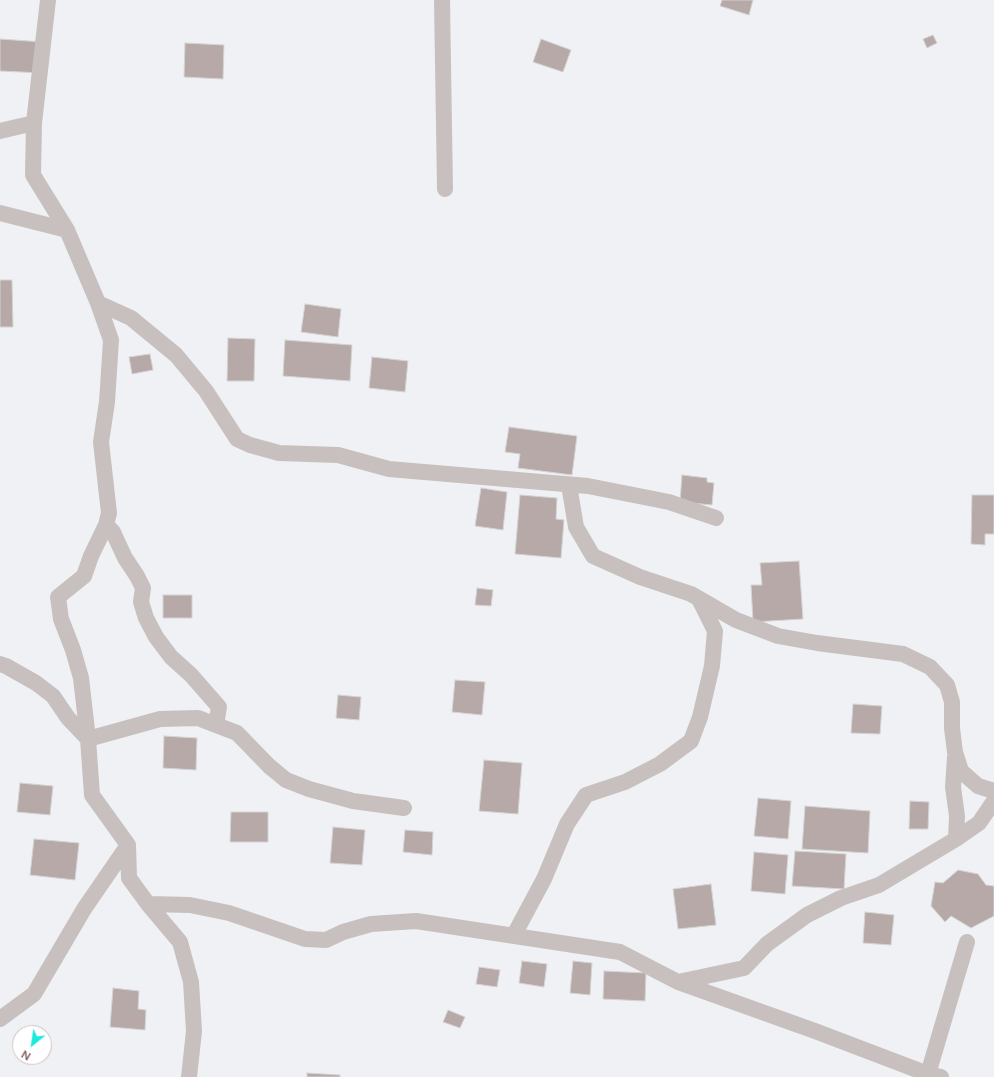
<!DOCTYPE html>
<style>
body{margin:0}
#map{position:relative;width:994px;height:1077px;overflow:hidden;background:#f0f1f4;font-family:Figtree,sans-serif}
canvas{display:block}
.north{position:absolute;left:12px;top:1025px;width:40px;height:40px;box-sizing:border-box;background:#fff;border:1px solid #cdc2c0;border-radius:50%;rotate:210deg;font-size:11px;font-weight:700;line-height:16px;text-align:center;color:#836662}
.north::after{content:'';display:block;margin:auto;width:14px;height:18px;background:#1aeadc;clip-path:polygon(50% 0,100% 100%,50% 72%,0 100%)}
</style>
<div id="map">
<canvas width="994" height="1077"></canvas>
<div class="north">N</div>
</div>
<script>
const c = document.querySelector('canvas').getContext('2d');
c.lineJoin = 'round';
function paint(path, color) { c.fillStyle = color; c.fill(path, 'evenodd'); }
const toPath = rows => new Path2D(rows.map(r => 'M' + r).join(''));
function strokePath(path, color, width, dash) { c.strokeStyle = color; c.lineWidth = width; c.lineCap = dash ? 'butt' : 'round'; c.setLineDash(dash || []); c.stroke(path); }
const building = toPath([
 [722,0,753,0,749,15,720,6,722,0],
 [933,35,937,43,927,48,923,39,933,35],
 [0,39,43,42,42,73,0,71,0,39],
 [541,39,571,50,563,72,533,62,541,39],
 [185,43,224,45,223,79,184,77,185,43],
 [0,280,12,280,13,327,0,327,0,280],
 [305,304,341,309,338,337,301,332,305,304],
 [228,338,255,339,254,381,227,381,228,338],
 [285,340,352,345,350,381,283,376,285,340],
 [150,354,153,370,132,374,129,357,150,354],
 [372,357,408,361,405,392,369,388,372,357],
 [509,427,577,436,572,475,518,468,520,454,505,452,509,427],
 [682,475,707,478,707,482,714,483,712,505,680,502,682,475],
 [481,488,507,492,503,530,475,526,481,488],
 [520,495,557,498,556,519,564,520,561,558,515,554,520,495],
 [972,495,994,495,994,534,985,534,985,545,971,544,972,495],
 [799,561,803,619,753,622,751,585,762,585,760,563,799,561],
 [477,588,493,590,491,606,475,605,477,588],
 [163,595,192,595,192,618,163,618,163,595],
 [455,680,485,682,482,715,452,712,455,680],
 [338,695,361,697,359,720,336,718,338,695],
 [853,704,882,706,880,734,851,733,853,704],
 [164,736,197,738,196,770,163,768,164,736],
 [484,760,522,763,518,814,479,811,484,760],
 [20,783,53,786,50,815,17,812,20,783],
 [758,798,791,801,788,839,754,836,758,798],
 [910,801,929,802,928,829,909,829,910,801],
 [805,806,870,811,868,853,802,849,805,806],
 [231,812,268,812,268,842,230,842,231,812],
 [333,827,365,830,362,865,330,863,333,827],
 [405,830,433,832,432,855,403,852,405,830],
 [34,839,79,843,75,880,30,875,34,839],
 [795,851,846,854,844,889,792,886,795,851],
 [754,852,788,855,785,894,751,891,754,852],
 [958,870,978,874,986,885,994,886,994,916,971,928,951,916,945,922,931,906,935,882,943,883,958,870],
 [711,884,716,925,678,929,673,889,711,884],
 [865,912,894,915,891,945,863,943,865,912],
 [522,961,547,964,544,987,519,983,522,961],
 [573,961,592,963,590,995,570,993,573,961],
 [479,967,500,970,497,987,476,984,479,967],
 [604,971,646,973,645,1001,603,999,604,971],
 [113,988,139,991,138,1009,146,1010,145,1030,110,1027,113,988],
 [448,1010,465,1017,460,1028,443,1022,448,1010],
 [307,1073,340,1075,340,1077,307,1077,307,1073]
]);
paint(building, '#b6a9a8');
strokePath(building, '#d3d4d5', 1);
strokePath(toPath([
 [48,0,34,123,33,175,67,230,98,303,111,340,107,402,101,442,109,513,106,525,91,556,84,576,58,597,61,619,73,650,81,678,88,739,92,795,128,845,129,878,148,904,180,942,191,982,194,1031,189,1077],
 [442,0,445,189],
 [0,131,34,123],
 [0,213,67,230],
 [98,303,131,318,176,355,206,391,237,439,250,445,279,453,338,455,389,469,588,486,669,502,716,518],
 [569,485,576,527,593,556,640,577,691,594,736,620,778,636,817,643,903,654,930,667,947,685,952,702,952,728,955,752,961,771,978,786,994,791],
 [106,525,113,532,125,558,137,576,143,588,141,602,146,618,156,637,171,657,191,675,219,707,216,725],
 [0,664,6,666,36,683,53,696,68,718,88,739,160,719,198,718,237,733,269,766,286,780,309,789,353,801,404,808],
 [955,757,953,787,957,816,956,839],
 [148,904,190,905,229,913,305,939,326,940,343,932,371,924,416,921,620,952,678,982,815,1031,928,1074,941,1077],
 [514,935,544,879,567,824,586,795,625,782,660,764,691,741,700,717,712,666,715,631,699,599],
 [678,982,744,968,767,944,807,915,841,898,879,885,956,839,979,823,994,801],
 [0,1019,34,994,84,909,128,845],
 [928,1074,967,942]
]), '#c7c0bf', 16);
</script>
